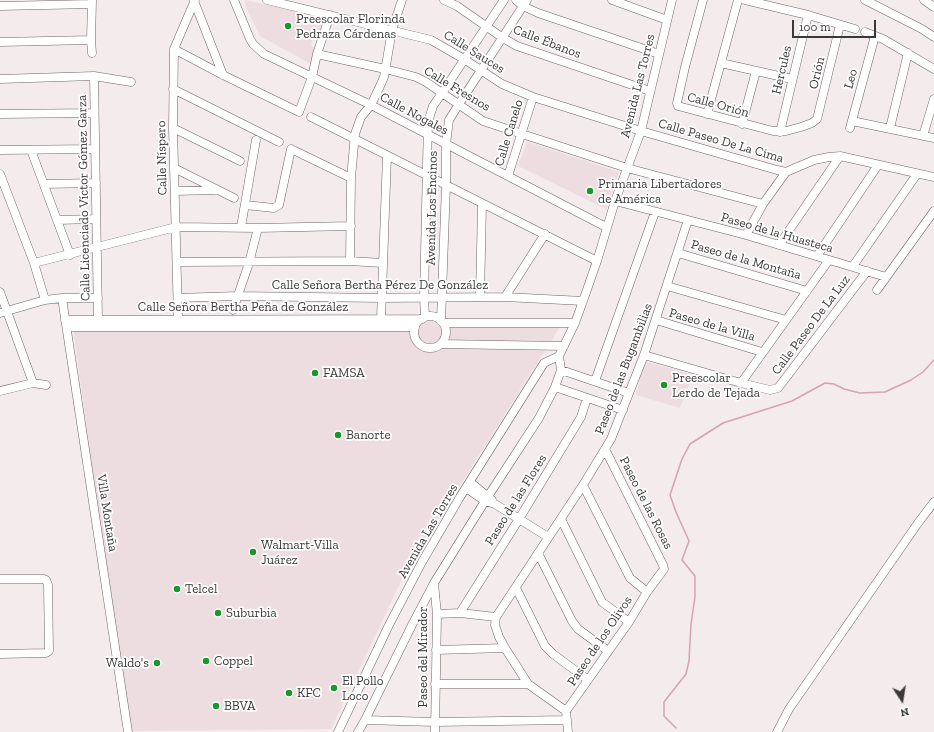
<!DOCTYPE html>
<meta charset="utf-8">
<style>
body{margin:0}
#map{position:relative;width:934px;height:732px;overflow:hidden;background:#f3ebec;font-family:"Zilla Slab",serif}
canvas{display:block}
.north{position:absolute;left:882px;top:680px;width:40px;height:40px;-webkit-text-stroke:3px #fff;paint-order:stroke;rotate:168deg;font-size:11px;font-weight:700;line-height:16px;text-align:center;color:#3b3839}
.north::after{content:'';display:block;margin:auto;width:14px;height:18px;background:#3b3839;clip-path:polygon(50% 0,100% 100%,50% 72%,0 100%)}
.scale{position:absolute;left:792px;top:20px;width:84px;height:18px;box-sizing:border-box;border:2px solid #3b3839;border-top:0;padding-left:5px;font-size:12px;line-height:14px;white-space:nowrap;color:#3b3839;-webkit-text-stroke:3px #fff;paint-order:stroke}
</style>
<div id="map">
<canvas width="934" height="732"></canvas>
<div class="north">N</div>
<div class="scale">100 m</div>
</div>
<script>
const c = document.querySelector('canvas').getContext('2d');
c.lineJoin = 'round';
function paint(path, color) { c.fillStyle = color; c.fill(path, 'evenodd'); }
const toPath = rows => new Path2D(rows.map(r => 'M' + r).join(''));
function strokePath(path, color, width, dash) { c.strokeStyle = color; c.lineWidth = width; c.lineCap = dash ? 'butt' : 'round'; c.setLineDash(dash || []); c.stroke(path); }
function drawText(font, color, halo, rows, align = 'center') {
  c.font = font + ' "Zilla Slab",serif'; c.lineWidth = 3.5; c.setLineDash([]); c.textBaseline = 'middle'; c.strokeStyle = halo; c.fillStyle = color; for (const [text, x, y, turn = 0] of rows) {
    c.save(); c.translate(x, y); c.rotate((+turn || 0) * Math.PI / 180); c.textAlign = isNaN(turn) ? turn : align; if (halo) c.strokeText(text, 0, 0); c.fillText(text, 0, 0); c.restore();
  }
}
paint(toPath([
 [245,0,323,17,319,35,313,36,311,45,315,49,311,64,260,36,245,5],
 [527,142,619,172,606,209,518,166],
 [565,319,450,501,412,558,331,729,128,731,73,327],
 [644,361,693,375,680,408,636,395]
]), '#eddde0');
strokePath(toPath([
 [676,728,664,716,664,702,686,674,689,661,691,624,695,597,695,576,682,560,689,541,676,512,670,495,682,459,690,444,723,423,792,401,825,383,834,384,844,389,860,393,885,392,911,380,923,372,934,360]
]), '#d5a4ad', 1.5);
const minor = toPath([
 [92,0,91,40,92,53],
 [234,0,250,39,253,44,264,54,371,105,606,227],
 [267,0,431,40,464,59,502,84,533,97,641,131,777,170,786,172,814,160,829,157,840,156,934,177],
 [444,0,457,6,503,38,517,46,650,91],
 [516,0,523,6,538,13,659,54],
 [612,0,667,20],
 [703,0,685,67,677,103,678,106,773,131,786,131,801,127,812,123,817,119,840,25],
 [745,0,808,15,855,29],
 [865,0,922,29,934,37],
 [924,0,934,7],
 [194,1,223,75],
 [0,6,92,4],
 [865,32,883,39,934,69],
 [0,42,91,40],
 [174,49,223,75,299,112,312,77,317,54,330,15],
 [317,54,385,69,416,77,426,82,483,121,522,134,627,168,763,204],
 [721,63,792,79],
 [94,76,98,320],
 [0,79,94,76,131,82],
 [173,89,279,142],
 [0,114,94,113],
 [707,114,738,0],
 [311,117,597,261],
 [852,121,934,138],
 [742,124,756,71],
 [173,128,240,161],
 [850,128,875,36],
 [890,128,908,53],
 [780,132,808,15],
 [923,136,934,99],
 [0,150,95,149],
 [31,150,70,255],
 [174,168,234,198],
 [0,174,34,263,45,300],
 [508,176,533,97],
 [44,184,96,183],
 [175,191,215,190],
 [615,201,746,235,886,277],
 [245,205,274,208,279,205,291,149,351,178],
 [57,220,96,219],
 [241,227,256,140],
 [746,235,763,204,786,172],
 [779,245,840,156],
 [678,253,807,291],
 [817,256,878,165],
 [350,261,351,178,355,134,361,117,371,105,381,84,384,77,392,30,402,0],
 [177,262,350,261,382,263],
 [34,263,176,227,258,228,351,226],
 [853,266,917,174],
 [667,286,786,320],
 [877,290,934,211],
 [0,292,33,383],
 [480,297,482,204],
 [505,297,545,234],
 [62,298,128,732],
 [178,298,237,296,381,298,505,297,583,301],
 [233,310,249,263,258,228],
 [0,313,45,300,62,298,98,298],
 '414 332a16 16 0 1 1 32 0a16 16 0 1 1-32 0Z',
 [425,317,424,297,428,122,433,106,442,93,504,0],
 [178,319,173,128,174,49,195,0],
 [381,319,387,156],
 [65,320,422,319],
 [656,320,762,352],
 [441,321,446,185,446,144,449,120,459,104,527,0],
 [443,323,575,323],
 [67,327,415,327],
 [441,344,564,346],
 [644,355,741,383,770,390,778,388,867,271],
 [561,370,629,393],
 [595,381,655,212],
 [741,383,829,260],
 [555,387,623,410],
 [0,391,33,383,46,385],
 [470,482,492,500],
 [583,485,630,578,647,592],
 [466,488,485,501,495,504,548,537],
 [561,519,602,602,629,622],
 [538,553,572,621,578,629,608,651],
 [0,579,44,579,46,580,48,585,49,651,46,653,0,654],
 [434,584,437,614,435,732],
 [516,588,545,646,553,654,588,680],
 [460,613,519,519,581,417,587,398],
 [437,614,460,613,496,617],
 [436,650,505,648],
 [435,684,528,684],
 [566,711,528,684,505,648,499,637,495,625,496,617,583,485,611,439,644,355,688,220],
 [365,720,435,722,567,720],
 [338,732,389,625,422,562,460,497,544,363,559,356],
 [358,732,365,720,412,625,434,583,485,501,539,418,555,387,561,370,559,356,575,323,583,301,597,261,615,201,641,131,672,0],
 [568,732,566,711,629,622,647,592,664,569,663,565,605,449],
 [777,732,789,709,918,523,934,502]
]);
strokePath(minor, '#6d6667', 9);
strokePath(minor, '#fff', 8);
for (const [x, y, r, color] of [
 [288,26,4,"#19972b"],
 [590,191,4,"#19972b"],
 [315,373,4,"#19972b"],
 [664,385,4,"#19972b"],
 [338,435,4,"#19972b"],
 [253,552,4,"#19972b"],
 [177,589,4,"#19972b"],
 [218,613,4,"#19972b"],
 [206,661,4,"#19972b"],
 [157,663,4,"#19972b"],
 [334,688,4,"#19972b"],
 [289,693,4,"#19972b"],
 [216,706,4,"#19972b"]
]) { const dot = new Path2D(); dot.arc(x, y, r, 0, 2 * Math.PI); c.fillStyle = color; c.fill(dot); strokePath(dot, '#fff', 1.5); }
drawText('13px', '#3b3839', '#fff', [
 ["Preescolar Florinda",296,19],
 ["Pedraza Cárdenas",296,34],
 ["Primaria Libertadores",598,184],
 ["de América",598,199],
 ["FAMSA",323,373],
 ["Preescolar",672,378],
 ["Lerdo de Tejada",672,393],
 ["Banorte",346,435],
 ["Walmart-Villa",261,545],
 ["Juárez",261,560],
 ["Telcel",185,589],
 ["Suburbia",226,613],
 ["Coppel",214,661],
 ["Waldo's",149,663,"right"],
 ["El Pollo",342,681],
 ["Loco",342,696],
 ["KFC",297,693],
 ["BBVA",224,706]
], 'left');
drawText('13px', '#3b3839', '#fff', [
 ["Calle Ébanos",547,42,21],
 ["Calle Sauces",474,52,32],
 ["Hercules",782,70,-77],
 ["Orión",817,73,-77],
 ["Leo",851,79,-75],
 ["Avenida Las Torres",638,86,-76],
 ["Calle Fresnos",457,89,31],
 ["Calle Orión",718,105,15],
 ["Calle Nogales",414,114,28],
 ["Calle Canelo",509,133,-73],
 ["Calle Paseo De La Cima",721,141,16],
 ["Calle Níspero",162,158,-91],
 ["Calle Licenciado Víctor Gómez Garza",84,198,-91],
 ["Avenida Los Encinos",432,208,-89],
 ["Paseo de la Huasteca",777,233,16],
 ["Paseo de la Montaña",746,260,16],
 ["Calle Señora Bertha Pérez De González",380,285],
 ["Calle Señora Bertha Peña de González",243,307],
 ["Paseo de la Villa",712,325,16],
 ["Calle Paseo De La Luz",811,325,-53],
 ["Paseo de las Bugambilias",624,369,-69],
 ["Paseo de las Flores",516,500,-58],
 ["Paseo de las Rosas",646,503,63],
 ["Villa Montaña",107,513,81],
 ["Avenida Las Torres",428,531,-60],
 ["Paseo de los Olivos",600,641,-56],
 ["Paseo del Mirador",423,657,-90]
]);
</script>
